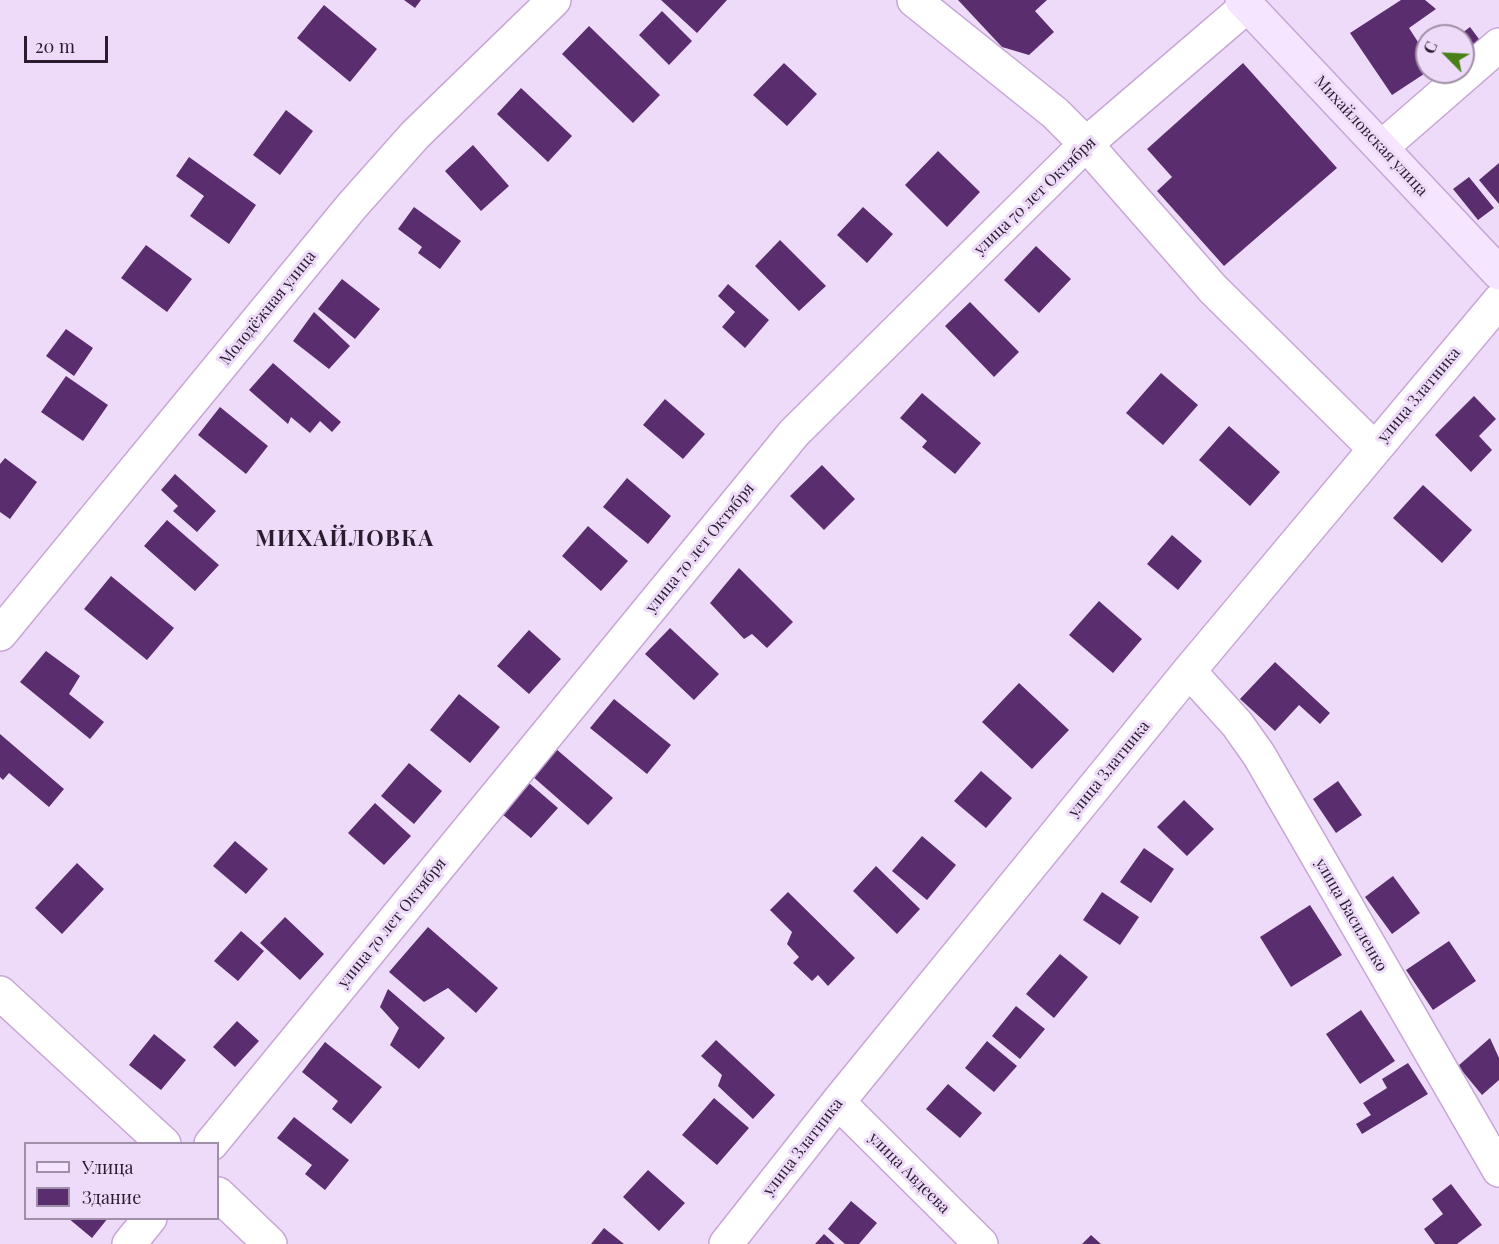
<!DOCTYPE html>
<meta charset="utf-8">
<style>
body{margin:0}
#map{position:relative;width:1499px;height:1244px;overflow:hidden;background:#eedbf9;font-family:"Playfair Display",serif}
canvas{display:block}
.legend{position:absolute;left:24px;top:1142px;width:195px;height:78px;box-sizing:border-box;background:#eedbf9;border:2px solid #9f8fa8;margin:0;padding:8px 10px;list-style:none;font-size:18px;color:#281c2e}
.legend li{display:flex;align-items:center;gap:12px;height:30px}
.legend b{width:30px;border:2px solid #9f8fa8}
.north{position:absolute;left:1415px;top:24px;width:60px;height:60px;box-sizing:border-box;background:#eedbf9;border:2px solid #9f8fa8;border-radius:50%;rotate:294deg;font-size:16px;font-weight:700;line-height:24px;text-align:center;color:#281c2e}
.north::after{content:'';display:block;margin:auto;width:21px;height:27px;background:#4a8018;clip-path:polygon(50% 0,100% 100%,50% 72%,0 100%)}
.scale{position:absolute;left:24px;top:36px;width:84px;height:27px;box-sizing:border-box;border:3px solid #281c2e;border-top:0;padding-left:8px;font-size:18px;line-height:21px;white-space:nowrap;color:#281c2e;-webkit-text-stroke:4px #eedbf9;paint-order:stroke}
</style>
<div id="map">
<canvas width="1499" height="1244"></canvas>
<ul class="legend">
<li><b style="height:8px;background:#f6e5fe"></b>Улица</li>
<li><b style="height:16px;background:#5a2e6e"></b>Здание</li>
</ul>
<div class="north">С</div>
<div class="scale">20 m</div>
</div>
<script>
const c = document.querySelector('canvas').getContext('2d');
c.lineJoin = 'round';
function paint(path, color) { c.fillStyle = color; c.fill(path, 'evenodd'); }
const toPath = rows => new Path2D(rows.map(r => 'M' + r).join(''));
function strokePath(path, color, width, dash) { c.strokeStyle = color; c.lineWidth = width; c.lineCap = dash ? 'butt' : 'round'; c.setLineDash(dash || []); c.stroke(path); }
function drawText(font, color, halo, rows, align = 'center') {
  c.font = font + ' "Playfair Display",serif'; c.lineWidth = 6; c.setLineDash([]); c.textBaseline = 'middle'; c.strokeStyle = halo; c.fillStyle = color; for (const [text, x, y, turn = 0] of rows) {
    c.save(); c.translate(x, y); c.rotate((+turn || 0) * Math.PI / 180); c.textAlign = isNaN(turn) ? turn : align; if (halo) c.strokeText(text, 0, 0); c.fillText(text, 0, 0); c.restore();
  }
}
paint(toPath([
 [404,0,421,0,415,8],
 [661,0,727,0,697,33],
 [958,0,1047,0,1035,11,1054,32,1029,55,1002,47],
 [1401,0,1425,0,1436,9,1409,28,1427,56,1427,72,1392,95,1350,33],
 [324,5,377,49,350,82,297,38],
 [662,11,692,41,669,65,639,35],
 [589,26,660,95,633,123,562,54],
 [1470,27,1485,47,1463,64,1463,36,1458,36],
 [784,63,817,94,787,126,753,95],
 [1243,63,1337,168,1224,266,1157,191,1172,177,1147,149],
 [521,88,572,136,548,162,497,114],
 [286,110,313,131,280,175,253,155],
 [473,145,509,186,481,211,445,171],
 [938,151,980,192,947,227,905,185],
 [189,157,256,205,229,244,190,216,204,196,176,176],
 [1499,163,1499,204,1479,180],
 [1469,177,1494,208,1478,220,1453,189],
 [414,207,461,241,440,269,418,253,422,247,398,229],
 [863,207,893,234,867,263,837,235],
 [780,240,826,286,799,311,755,266],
 [146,245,192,279,167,312,121,278],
 [1036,246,1071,279,1039,313,1004,280],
 [342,279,380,309,355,339,318,309],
 [728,284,769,320,745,348,722,327,735,312,718,296],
 [970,302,1019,352,994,377,945,326],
 [314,312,350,346,329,369,293,341],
 [66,329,93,348,74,376,46,356],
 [273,363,341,422,332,432,320,421,310,433,291,417,288,424,249,390],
 [1161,373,1198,405,1163,445,1126,413],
 [66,376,108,405,83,441,41,412],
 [922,393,981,443,955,474,922,447,927,441,900,418],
 [1474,396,1496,419,1479,436,1492,450,1471,472,1435,435],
 [665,399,705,434,683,459,643,425],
 [220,407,268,446,246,474,198,435],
 [1229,426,1280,472,1250,506,1199,460],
 [5,458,37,482,10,519,0,512,0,464],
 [822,465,855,499,824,530,790,496],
 [175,474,216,511,197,532,173,511,178,506,161,490],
 [627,478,671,516,648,544,603,507],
 [1423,485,1472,530,1442,563,1393,518],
 [167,520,219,565,195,591,144,546],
 [588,526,628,561,601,591,562,556],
 [1172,535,1202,561,1178,590,1147,564],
 [739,568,793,622,767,648,752,634,744,639,710,603],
 [111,576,174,628,147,660,84,609],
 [1099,601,1142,639,1113,673,1069,635],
 [670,628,719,674,694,700,645,654],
 [529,630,561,659,529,694,497,666],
 [46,651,80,676,69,694,104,722,90,739,20,682],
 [1275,662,1330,713,1320,724,1299,705,1275,731,1240,699],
 [1019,683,1069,730,1032,769,982,722],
 [459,694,500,727,470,763,430,730],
 [614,699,671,745,647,774,590,728],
 [0,734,64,789,49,807,9,773,3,780,0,777],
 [555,748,613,798,588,825,531,775],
 [409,763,442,791,414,824,381,796],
 [981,771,1012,798,986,828,954,801],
 [1338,781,1362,815,1336,833,1313,799],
 [529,783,558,808,531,838,502,814],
 [1184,800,1214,829,1187,856,1157,827],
 [375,803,411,836,384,865,348,833],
 [922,836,956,865,927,900,892,871],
 [235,841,268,869,246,894,213,866],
 [1144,848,1174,869,1151,903,1120,882],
 [77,863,104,889,62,934,35,908],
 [876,866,920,909,897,934,853,891],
 [1393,876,1420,913,1392,934,1365,897],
 [788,892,855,958,828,986,818,975,812,981,793,963,799,957,787,944,792,932,770,910],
 [1102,892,1139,917,1120,945,1083,920],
 [1310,905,1342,955,1291,987,1260,937],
 [285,917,324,954,300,980,260,943],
 [428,927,498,988,476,1013,448,988,424,1002,389,972],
 [241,931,264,951,238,981,214,961],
 [1449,941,1476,981,1433,1010,1406,970],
 [1060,954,1088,977,1054,1018,1026,994],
 [388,989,445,1038,419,1069,390,1045,399,1028,380,1007],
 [1016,1006,1045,1029,1020,1059,992,1036],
 [1361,1010,1395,1061,1360,1084,1326,1034],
 [237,1021,259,1041,235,1067,213,1047],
 [154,1034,186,1060,161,1090,129,1065],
 [1490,1038,1499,1058,1499,1080,1482,1095,1458,1066],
 [716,1040,775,1095,753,1119,718,1086,722,1075,701,1056],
 [987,1041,1017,1066,994,1092,965,1068],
 [325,1042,382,1087,351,1124,332,1109,338,1101,302,1072],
 [1408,1063,1428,1094,1362,1134,1356,1124,1371,1115,1363,1103,1387,1088,1382,1079],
 [948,1084,982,1113,960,1138,926,1109],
 [714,1098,749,1128,717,1165,682,1135],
 [294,1117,349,1160,325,1190,305,1174,312,1165,277,1138],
 [648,1170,685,1203,659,1231,623,1197],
 [1451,1184,1482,1225,1457,1244,1435,1244,1424,1229,1443,1214,1432,1199],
 [851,1201,877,1223,859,1244,845,1244,828,1229],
 [68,1218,108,1218,92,1238],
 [604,1228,624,1244,591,1244],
 [824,1234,835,1244,815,1244],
 [1091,1235,1101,1244,1082,1244]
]), '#5a2e6e');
const street = toPath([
 [914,0,1055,113,1086,144,1213,289,1374,448],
 [1382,147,1499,45],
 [0,634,351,207,415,135,554,0],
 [1189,671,1237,724,1259,755,1499,1170],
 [0,993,164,1144],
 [838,1102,981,1244],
 [211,1144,794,433,1086,144,1247,6],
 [218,1194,270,1244],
 [129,1244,150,1218],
 [726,1244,838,1102,1189,671,1499,301]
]);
const secondary = toPath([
 [1242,0,1499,273]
]);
strokePath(street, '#c6a6d7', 36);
strokePath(secondary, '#c6a6d7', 36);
strokePath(street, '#fff', 33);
strokePath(secondary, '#f6e5fe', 33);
drawText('16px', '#281c2e', '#eedbf9', [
 ["Михайловская улица",1371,136,47],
 ["улица 70 лет Октября",1035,196,-44],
 ["Молодёжная улица",268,308,-51],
 ["улица Златника",1419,395,-50],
 ["улица 70 лет Октября",700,548,-51],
 ["улица Златника",1109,769,-51],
 ["улица Василенко",1351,915,60],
 ["улица 70 лет Октября",392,923,-51],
 ["улица Златника",803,1147,-52],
 ["улица Авдеева",909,1173,45]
]);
c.letterSpacing = '1.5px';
drawText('bold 22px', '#281c2e', '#eedbf9', [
 ["МИХАЙЛОВКА",345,539]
]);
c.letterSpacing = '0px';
</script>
